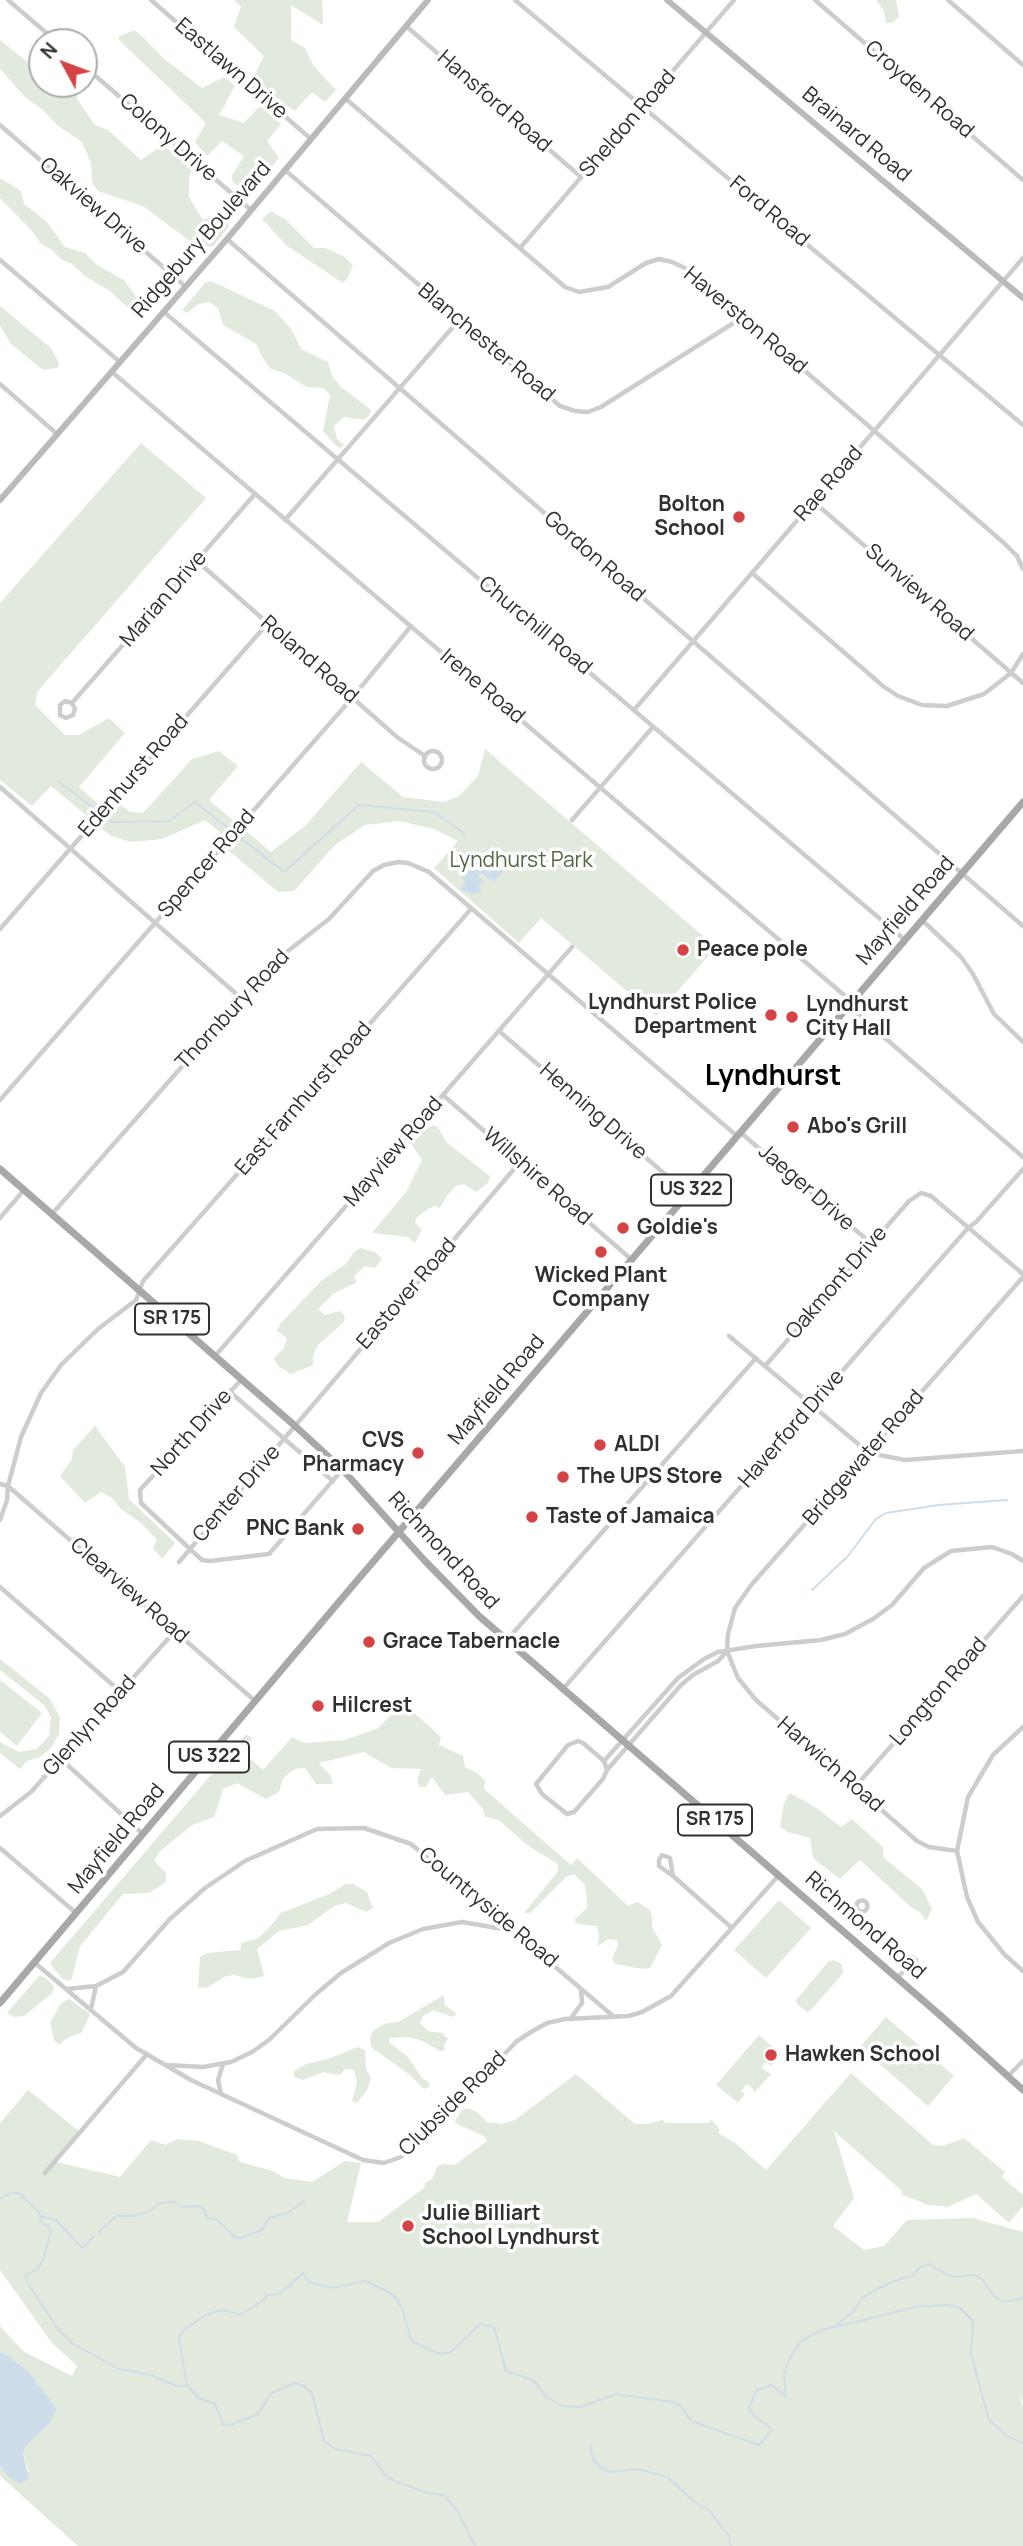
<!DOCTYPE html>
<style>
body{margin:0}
#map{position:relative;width:1023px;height:2546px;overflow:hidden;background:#fff;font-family:Manrope,sans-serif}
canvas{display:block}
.north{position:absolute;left:28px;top:28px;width:70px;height:70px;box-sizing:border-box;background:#fff;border:2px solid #acacac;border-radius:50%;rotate:311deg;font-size:19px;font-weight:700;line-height:28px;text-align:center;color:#303030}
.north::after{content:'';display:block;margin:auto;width:24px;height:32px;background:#d64344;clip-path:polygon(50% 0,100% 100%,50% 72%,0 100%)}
</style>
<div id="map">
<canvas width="1023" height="2546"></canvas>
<div class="north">N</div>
</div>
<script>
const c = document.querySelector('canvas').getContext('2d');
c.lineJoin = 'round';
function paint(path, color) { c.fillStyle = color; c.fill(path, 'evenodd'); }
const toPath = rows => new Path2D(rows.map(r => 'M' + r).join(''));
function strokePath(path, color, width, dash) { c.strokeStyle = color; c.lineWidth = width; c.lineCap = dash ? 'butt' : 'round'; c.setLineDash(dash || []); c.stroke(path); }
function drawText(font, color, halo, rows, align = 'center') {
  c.font = font + ' Manrope,sans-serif'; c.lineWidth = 7; c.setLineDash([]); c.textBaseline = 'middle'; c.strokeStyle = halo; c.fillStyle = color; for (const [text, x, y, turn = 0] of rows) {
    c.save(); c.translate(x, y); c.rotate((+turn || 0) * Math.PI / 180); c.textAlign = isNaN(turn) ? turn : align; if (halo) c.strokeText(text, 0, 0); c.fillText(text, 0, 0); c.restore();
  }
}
paint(toPath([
 [234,0,322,0,323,25,291,5,291,40,305,48,313,65,336,90,325,102,312,92,295,111,252,80,264,56,234,27,241,7],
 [876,0,896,0,899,17,892,23,886,23,884,11],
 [134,30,144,38,163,58,202,88,224,77,235,86,219,115,244,123,260,106,281,124,267,141,279,158,249,194,233,182,232,176,244,156,222,141,207,156,195,142,206,123,121,42,118,37],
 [0,40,35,68,42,70,42,84,75,84,77,99,95,125,108,130,141,160,160,147,165,147,193,168,189,178,189,197,203,220,222,213,227,219,229,226,220,238,213,246,198,247,143,206,98,191,92,182,91,163,82,142,57,125,43,110,25,97,0,69],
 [0,178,21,191,24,204,46,221,65,247,85,253,97,265,124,280,137,298,148,307,140,319,110,291,85,276,72,264,62,260,52,250,41,244,33,232,0,198],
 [271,211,286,220,314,248,326,248,343,256,353,265,348,277,343,283,286,245,262,219],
 [211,281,275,311,292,330,301,349,328,362,332,376,341,387,371,410,369,416,363,420,344,417,334,426,337,439,344,445,340,448,334,444,323,431,330,395,324,388,307,387,284,373,271,369,262,357,256,344,223,325,218,308,209,302,199,304,187,313,182,310,205,283],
 [0,306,51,348,59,363,57,368,43,370,11,344,0,326],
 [141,443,206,498,37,692,35,705,65,735,79,735,109,718,125,733,79,787,104,809,114,799,130,812,143,813,192,759,219,751,238,766,209,800,271,852,305,826,361,762,403,797,444,802,459,796,478,776,485,749,716,947,656,1016,541,918,519,943,434,868,458,841,434,829,399,821,365,825,335,845,294,891,278,892,223,846,228,839,205,820,162,839,131,842,111,836,51,786,32,806,0,780,0,603],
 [433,1125,438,1127,446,1142,490,1176,488,1183,476,1192,464,1184,456,1186,447,1196,440,1208,435,1206,428,1209,416,1218,415,1223,422,1229,415,1243,408,1237,372,1233,406,1192,422,1160,412,1145,423,1131],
 [360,1248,375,1252,382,1259,375,1268,365,1266,354,1276,357,1282,333,1294,318,1309,325,1315,340,1311,345,1316,344,1322,318,1345,313,1355,313,1365,291,1374,278,1366,274,1358,284,1348,287,1338,277,1331,280,1324,322,1280,346,1264,353,1253],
 [95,1426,125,1467,129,1499,175,1543,162,1559,153,1548,157,1540,141,1523,121,1509,112,1498,101,1492,85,1503,60,1476,72,1459,73,1450],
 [0,1659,49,1698,60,1717,59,1734,51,1748,40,1757,27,1761,20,1769,0,1753,0,1742,19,1752,37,1749,49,1736,51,1717,44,1705,0,1670],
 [0,1680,42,1713,17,1746,0,1732],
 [403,1703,439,1735,441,1738,439,1745,463,1756,465,1767,477,1773,485,1781,484,1789,571,1865,577,1858,628,1906,637,1902,649,1909,652,1917,652,1927,662,1945,650,1968,643,1969,615,1964,612,1958,618,1946,617,1940,608,1939,598,1946,599,1934,597,1926,578,1924,574,1920,587,1908,587,1902,585,1885,574,1874,566,1877,530,1913,524,1913,558,1871,558,1864,527,1845,499,1820,485,1817,483,1809,468,1792,445,1795,432,1777,426,1787,419,1787,417,1779,421,1769,391,1768,364,1752,319,1763,330,1775,333,1784,316,1784,305,1768,295,1769,289,1773,283,1779,279,1792,266,1799,237,1783,223,1789,214,1817,192,1825,159,1852,154,1861,166,1873,166,1882,149,1893,123,1894,80,1946,71,1981,63,1979,54,1969,50,1963,246,1734,252,1738,243,1749,243,1752,263,1770,292,1737,304,1743,345,1740,378,1728],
 [790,1793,815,1807,841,1827,852,1819,883,1847,884,1858,922,1889,932,1909,926,1921,920,1912,912,1908,860,1860,840,1879,813,1858,810,1838,788,1832,780,1827,784,1803],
 [346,1884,353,1884,367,1892,373,1908,366,1912,346,1903,334,1906,308,1925,279,1931,257,1949,264,1976,250,1979,234,1975,226,1976,206,1988,198,1987,200,1957,207,1953,241,1950,241,1943,257,1939,269,1928,281,1913,329,1894],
 [779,1900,811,1928,766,1978,734,1950],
 [834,1960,842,1964,843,1973,812,2009,807,2012,797,2004,796,2000,828,1962],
 [39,1976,44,1977,52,1984,54,1988,52,1993,24,2016,14,2017,7,2013],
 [444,1995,445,2005,457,2014,453,2017,433,2010,423,2016,420,2023,428,2031,442,2033,448,2039,444,2044,445,2050,440,2051,420,2040,408,2037,389,2038,389,2042,408,2057,422,2078,429,2083,429,2087,424,2089,410,2075,375,2050,371,2046,370,2039,373,2031,384,2024,398,2022],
 [69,1999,90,2014,82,2032,66,2039,59,2045,54,2040,50,2023,61,2003],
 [886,2017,954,2076,928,2106,860,2047],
 [759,2035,781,2054,771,2066,766,2062,761,2068,771,2074,754,2093,753,2089,747,2084,741,2091,745,2094,738,2103,716,2085],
 [358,2047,365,2050,366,2069,371,2078,367,2090,357,2103,352,2101,357,2083,354,2070,345,2069,341,2074,336,2075,324,2072,303,2080,294,2077,294,2071,306,2064,328,2059],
 [851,2073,933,2145,943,2146,964,2138,1005,2172,1002,2177,1023,2195,1023,2206,1009,2223,976,2194,948,2207,928,2205,901,2194,903,2192,834,2131,854,2198,833,2226,864,2250,884,2246,907,2220,973,2218,1023,2232,1023,2402,1019,2394,1023,2407,1023,2546,78,2546,0,2476,0,2466,2,2469,29,2472,23,2453,25,2447,50,2423,57,2409,30,2373,8,2355,0,2352,0,2326,23,2351,72,2376,77,2366,52,2343,0,2270,0,2123,28,2090,80,2132,56,2162,120,2177,151,2140,165,2145,177,2139,199,2141,237,2155,240,2162,273,2171,284,2178,312,2182,345,2161,361,2163,347,2222,378,2222,424,2188,426,2182,432,2179,437,2167,443,2164,455,2165,487,2141,484,2136,459,2125,455,2121,461,2111,467,2108,477,2112,487,2122,502,2124,515,2120,576,2074,635,2124,647,2124,662,2120,666,2123,709,2123,711,2119,720,2130,718,2133,735,2143,766,2170]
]), '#e2e9dd');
paint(toPath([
 [490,855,494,859,492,862,496,866,504,859,509,864,493,882,482,873,478,876,484,882,479,885,481,892,472,894,460,889,465,883,461,872,477,869],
 [0,2352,8,2355,30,2373,57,2409,50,2423,25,2447,23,2453,29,2478,20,2484,10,2478,0,2466]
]), '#ceddea');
strokePath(toPath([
 [59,782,99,812],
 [103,815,112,822,169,821,195,802,284,872,359,805,434,812,464,833],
 [812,1590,848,1556,876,1519,886,1513,939,1505,1007,1500],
 [0,2199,12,2192,20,2194,38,2211,43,2224,49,2226,51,2232,43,2260,38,2268,26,2276,27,2282,58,2329,72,2343,119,2369,151,2375,176,2386,187,2386,179,2338,183,2331,206,2315,217,2311,225,2310,240,2315,265,2299,267,2295,280,2294,303,2273,309,2282,332,2288,365,2281,387,2291,396,2298,402,2308,411,2340,432,2351,442,2354,451,2352,480,2324,494,2327,506,2371,533,2380,546,2396,561,2406,581,2407,616,2394,673,2402,680,2405,691,2421,759,2445,772,2429,755,2417,749,2408,757,2390,772,2385,786,2397,784,2376,789,2359,801,2341,824,2329,852,2323,915,2307,946,2305,959,2307,973,2321,971,2354,989,2420,1005,2434,1023,2444],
 [41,2216,56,2220,81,2247,86,2245,93,2237],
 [99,2232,116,2216,133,2216,147,2212,160,2203,174,2202,183,2207,198,2206,204,2209,207,2218,216,2219,236,2238,241,2238,262,2230,269,2218,288,2213,304,2201],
 [835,2326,853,2312,863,2297,889,2283,913,2275,919,2268,929,2264,945,2274,955,2277,975,2275,982,2279,994,2296,1002,2302,1021,2299,1023,2297],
 [187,2386,199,2398,215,2404,223,2424,228,2426,258,2414,271,2393,295,2383,304,2386,312,2393,324,2441,335,2449,371,2456,385,2475,394,2481,425,2492,445,2496,457,2510,475,2546],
 [590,2445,593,2459,600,2467,610,2472,638,2469,668,2477,693,2501,709,2510,728,2535,731,2546]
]), '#ceddea', 2);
strokePath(toPath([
 [8,0,57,42],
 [151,0,311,139],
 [515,0,1023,425],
 [815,0,1023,180],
 [948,0,1023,65],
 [406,26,581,177],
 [84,66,251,210],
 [346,99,565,287,579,292,608,287,646,263,659,259,672,262,687,269,1004,543,1017,556,1023,569],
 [0,125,186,287],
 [285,170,560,406,575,411,588,412,601,407,743,317],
 [227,239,1023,926],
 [520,248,734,0],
 [0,260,120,362],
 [164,312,905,940],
 [112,372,844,995,856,1013,1023,1157],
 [0,384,57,434],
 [814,502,1023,683],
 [285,520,459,320],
 [197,561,397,737,425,756],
 [752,573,883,686,898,696,922,705,947,706,984,694,1011,673,1023,654],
 [72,703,75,709,73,715,66,718,60,715,60,705,65,701,72,703,255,494],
 [634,710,1023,258],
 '424 760a9 9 0 1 1 18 0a9 9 0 1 1-18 0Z',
 [0,787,241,998],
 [572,820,653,727],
 [922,920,961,957,973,974,994,1014,1023,1042],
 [0,929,267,624],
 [499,1031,688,1194],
 [443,1095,632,1260],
 [0,1100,352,698,411,626],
 [741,1133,872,1244],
 [52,1214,275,961,329,919,373,871,384,865,398,862,408,863,429,872,737,1136],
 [0,1218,24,1190],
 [729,1336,869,1453,905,1460,1023,1451],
 [215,1356,572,947],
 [765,1366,909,1201,921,1193,931,1196,1023,1274],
 [241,1380,140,1490,141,1503,190,1549,202,1560,210,1561,269,1554,342,1470],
 [229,1391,333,1481],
 [0,1484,8,1486,255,1701],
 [0,1520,7,1500,8,1486,21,1437,41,1393,61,1365,98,1329,136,1300,143,1281,471,909],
 [179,1562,520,1162],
 [0,1587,121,1692],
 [507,1640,756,1358],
 [562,1690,968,1228,976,1222,1023,1169],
 [1023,1727,993,1755,968,1797,957,1851,967,1897,978,1922,1005,1955,1023,1971],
 [578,1741,583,1743,604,1761,607,1770,603,1779,574,1812,567,1814,542,1794,536,1784,568,1745,578,1741],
 [61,1759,143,1834],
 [604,1761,678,1678,704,1659,718,1652,756,1646,821,1640,845,1634,873,1619,892,1605,924,1568,951,1551,992,1547,1012,1554,1023,1561],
 [607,1770,681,1685,693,1675,718,1661,726,1652],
 [855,1787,1023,1596],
 [0,1816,31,1792,175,1631],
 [0,1848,76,1913],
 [957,1851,929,1847,917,1841,756,1700,738,1678,727,1651,728,1634,735,1608,752,1584,1023,1277],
 [673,1876,659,1866,659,1860,662,1855,670,1858,673,1876,732,1928],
 '856.5 1906a5.5 5.5 0 1 1 11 0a5.5 5.5 0 1 1-11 0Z',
 [35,1963,136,2048,191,2080,363,2160,384,2163,401,2157,416,2146,517,2041,531,2032,547,2023,565,2019,629,2016,642,2012,671,1996,779,1875],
 [897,1978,907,1968,911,1970,916,1967,916,1960,912,1957,905,1956,902,1960,907,1968],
 [67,1989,96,1986,123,1972,170,1919,205,1888,245,1861,317,1829,364,1828,411,1844,613,2016],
 [91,2009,96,1986],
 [571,2018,582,2003,581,1989],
 [167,2065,203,2067,231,2062,252,2052,269,2040,316,1994,341,1973,389,1943,423,1929,462,1922,515,1931],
 [1008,2076,1023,2061],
 [221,2094,218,2080,223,2064],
 [45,2173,147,2054]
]), '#cdcdcd', 4.5);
strokePath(toPath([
 [667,0,1023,298],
 [0,500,227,239,428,0]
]), '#bababa', 6);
strokePath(toPath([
 [0,1169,294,1425,343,1470,425,1561,479,1616,941,2016,1023,2090],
 [0,2003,355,1583,1023,802]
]), '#a8a8a8', 7);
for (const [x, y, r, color] of [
 [739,517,7,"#d64344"],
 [683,950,7,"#d64344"],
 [771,1015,7,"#d64344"],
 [792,1017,7,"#d64344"],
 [793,1127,7,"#d64344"],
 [623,1228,7,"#d64344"],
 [601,1252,7,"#d64344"],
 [600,1445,7,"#d64344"],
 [418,1453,7,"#d64344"],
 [563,1477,7,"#d64344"],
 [532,1517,7,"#d64344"],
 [358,1529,7,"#d64344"],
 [369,1642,7,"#d64344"],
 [318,1706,7,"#d64344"],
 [771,2055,7,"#d64344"],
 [408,2226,7,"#d64344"]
]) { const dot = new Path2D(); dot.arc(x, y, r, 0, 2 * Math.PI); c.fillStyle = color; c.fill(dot); strokePath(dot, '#fff', 2.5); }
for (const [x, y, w] of [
 [691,1190,80],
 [172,1319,74],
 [209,1757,80],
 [715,1820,74]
]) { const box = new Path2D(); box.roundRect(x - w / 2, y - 15.5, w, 31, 5); c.fillStyle = '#fff'; c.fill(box); strokePath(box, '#303030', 2); }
drawText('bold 19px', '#303030', null, [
 ["US 322",691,1190],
 ["SR 175",172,1319],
 ["US 322",209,1757],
 ["SR 175",715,1820]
]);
drawText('21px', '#303030', '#fff', [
 ["Eastlawn Drive",231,69,41],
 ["Croyden Road",919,90,41],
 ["Hansford Road",494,102,41],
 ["Sheldon Road",628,124,-49],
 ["Brainard Road",856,135,40],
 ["Colony Drive",168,138,41],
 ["Oakview Drive",93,206,41],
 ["Ford Road",769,212,40],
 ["Ridgebury Boulevard",202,240,-49],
 ["Haverston Road",745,321,40],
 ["Blanchester Road",486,343,40],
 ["Rae Road",829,484,-49],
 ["Gordon Road",594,557,41],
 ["Sunview Road",919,593,41],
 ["Marian Drive",164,599,-49],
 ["Churchill Road",535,626,40],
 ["Roland Road",309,660,41],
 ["Irene Road",482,687,40],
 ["Edenhurst Road",134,776,-49],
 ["Spencer Road",207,864,-49],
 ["Mayfield Road",906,911,-49],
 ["Thornbury Road",233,1010,-47],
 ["East Farnhurst Road",304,1099,-49],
 ["Henning Drive",593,1112,41],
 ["Mayview Road",394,1152,-49],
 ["Willshire Road",537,1177,41],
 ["Jaeger Drive",806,1188,41],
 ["Oakmont Drive",837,1283,-49],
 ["Eastover Road",407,1294,-49],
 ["Mayfield Road",497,1390,-50],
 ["Haverford Drive",792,1429,-49],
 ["North Drive",192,1433,-48],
 ["Bridgewater Road",864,1458,-49],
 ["Center Drive",237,1494,-49],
 ["Richmond Road",443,1551,47],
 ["Clearview Road",129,1591,41],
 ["Longton Road",939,1692,-49],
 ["Glenlyn Road",90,1726,-48],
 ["Harwich Road",830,1765,41],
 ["Mayfield Road",117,1839,-50],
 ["Countryside Road",488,1908,40],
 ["Richmond Road",865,1926,41],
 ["Clubside Road",453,2104,-44]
]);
drawText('bold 21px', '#303030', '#fff', [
 ["Bolton",725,505,"right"],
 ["School",725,529,"right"],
 ["Peace pole",697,950],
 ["Lyndhurst Police",757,1003,"right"],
 ["Department",757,1027,"right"],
 ["Lyndhurst",806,1005],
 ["City Hall",806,1029],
 ["Abo's Grill",807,1127],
 ["Goldie's",637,1228],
 ["Wicked Plant",601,1276,"center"],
 ["Company",601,1300,"center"],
 ["CVS",404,1441,"right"],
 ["Pharmacy",404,1465,"right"],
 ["ALDI",614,1445],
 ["The UPS Store",577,1477],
 ["Taste of Jamaica",546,1517],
 ["PNC Bank",344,1529,"right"],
 ["Grace Tabernacle",383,1642],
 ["Hilcrest",332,1706],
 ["Hawken School",785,2055],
 ["Julie Billiart",422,2214],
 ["School Lyndhurst",422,2238]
], 'left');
drawText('21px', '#516841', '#fff', [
 ["Lyndhurst Park",521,861]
]);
drawText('bold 28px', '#000', '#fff', [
 ["Lyndhurst",773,1077]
]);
</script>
